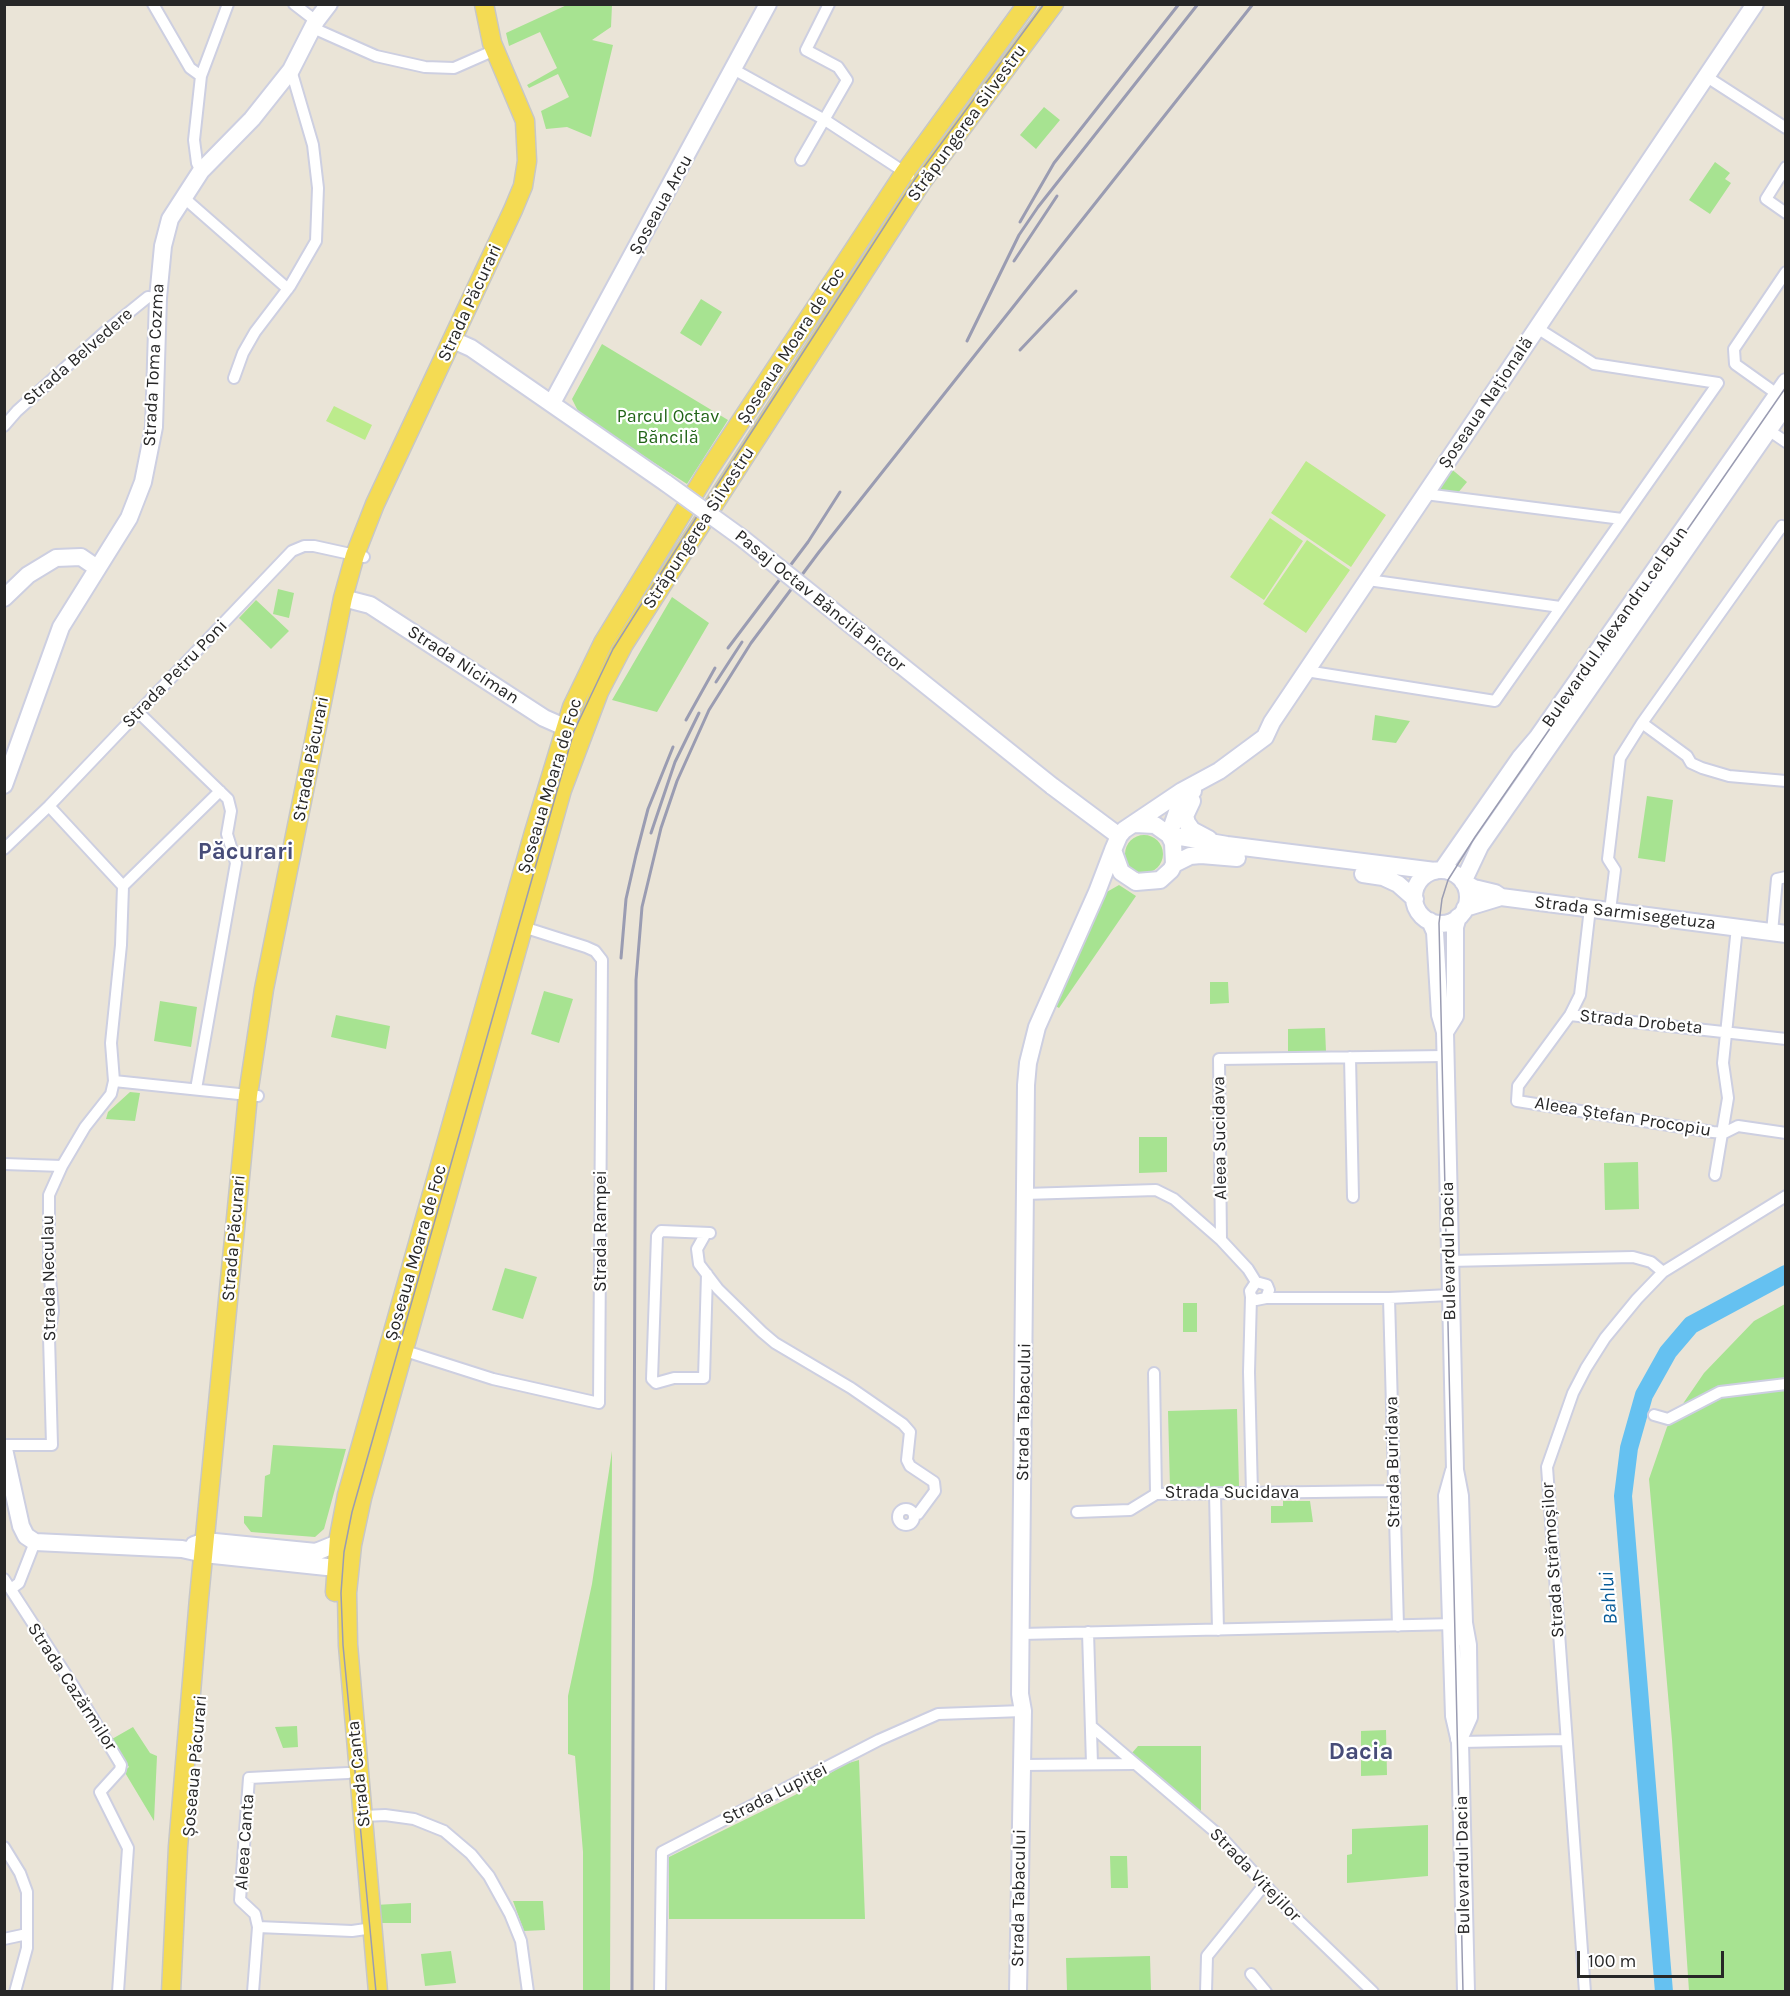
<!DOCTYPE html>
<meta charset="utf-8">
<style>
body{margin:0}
#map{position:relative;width:1790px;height:1996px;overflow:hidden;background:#eae4d7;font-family:Karla,sans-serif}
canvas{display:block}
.frame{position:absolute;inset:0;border:6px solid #272727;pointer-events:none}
.scale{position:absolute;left:1577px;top:1951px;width:147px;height:27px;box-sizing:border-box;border:3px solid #272727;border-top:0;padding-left:8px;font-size:18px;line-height:21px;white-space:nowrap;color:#272727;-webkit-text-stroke:4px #fff;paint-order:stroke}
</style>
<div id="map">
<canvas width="1790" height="1996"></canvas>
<div class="frame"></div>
<div class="scale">100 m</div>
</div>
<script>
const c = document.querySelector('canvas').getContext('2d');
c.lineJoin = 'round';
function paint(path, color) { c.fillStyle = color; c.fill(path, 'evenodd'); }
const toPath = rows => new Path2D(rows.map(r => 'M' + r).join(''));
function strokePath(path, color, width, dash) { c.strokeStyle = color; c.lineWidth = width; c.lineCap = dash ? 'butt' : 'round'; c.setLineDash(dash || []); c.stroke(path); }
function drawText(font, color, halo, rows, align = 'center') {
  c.font = font + ' Karla,sans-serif'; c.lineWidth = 4.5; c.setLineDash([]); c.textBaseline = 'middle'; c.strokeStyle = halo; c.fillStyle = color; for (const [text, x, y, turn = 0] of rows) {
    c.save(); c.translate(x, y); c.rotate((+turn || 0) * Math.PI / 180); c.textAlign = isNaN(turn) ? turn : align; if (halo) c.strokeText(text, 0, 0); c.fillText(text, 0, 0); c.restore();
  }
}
paint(toPath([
 [569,4,612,5,611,27,592,40,613,45,591,137,567,127,546,129,541,111,569,97,558,74,529,88,527,85,557,68,540,32,509,46,506,33],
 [1044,107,1060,120,1036,149,1020,135],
 [1715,162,1730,173,1725,179,1731,183,1710,214,1689,200],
 [701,299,722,312,701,346,680,333],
 [602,344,728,420,687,484,588,420,578,411,572,399],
 [1449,467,1467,482,1457,494,1437,492],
 [278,589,294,593,289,618,273,614],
 [672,597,709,623,657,712,612,700],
 [256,600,289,631,271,649,239,618],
 [1375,715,1410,721,1396,743,1372,740],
 [1647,796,1673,800,1665,862,1638,858],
 '1125 854a19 19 0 1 1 38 0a19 19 0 1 1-38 0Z',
 [1119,885,1136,896,1059,1008,1054,1005,1105,893],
 [1210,982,1228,982,1229,1003,1210,1004],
 [544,991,573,999,559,1043,531,1034],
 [160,1001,197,1007,191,1047,154,1041],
 [336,1015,390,1026,386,1049,331,1037],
 [1325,1028,1326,1052,1288,1053,1288,1029],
 [130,1092,140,1093,135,1121,106,1119,108,1112],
 [1139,1137,1167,1137,1167,1172,1139,1173],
 [1638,1162,1639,1209,1605,1210,1604,1163],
 [505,1268,537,1277,523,1319,492,1310],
 [1183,1303,1197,1303,1197,1332,1183,1332],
 [1785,1304,1785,1991,1689,1991,1672,1740,1649,1479,1667,1427,1704,1373,1754,1321],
 [1237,1409,1239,1486,1170,1488,1168,1411],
 [273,1445,346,1449,324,1529,315,1537,251,1532,244,1523,244,1516,262,1517,265,1476,270,1474],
 [612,1451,610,1991,583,1991,583,1852,575,1756,568,1754,568,1696,592,1584],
 [1283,1501,1310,1501,1313,1522,1271,1523,1271,1506,1283,1506],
 [297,1726,298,1747,283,1748,275,1727],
 [133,1727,150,1753,157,1756,154,1821,124,1771,129,1767,112,1739],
 [1386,1730,1387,1775,1361,1776,1361,1731],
 [1138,1746,1201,1746,1201,1821,1132,1753],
 [859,1760,865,1919,669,1919,669,1857,795,1795,845,1764],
 [1428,1825,1428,1876,1347,1883,1347,1855,1352,1854,1352,1829],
 [1110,1856,1127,1856,1128,1888,1111,1888],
 [513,1901,543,1901,545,1930,524,1931],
 [411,1903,411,1923,376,1923,375,1905],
 [451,1951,456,1983,425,1986,421,1954],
 [1150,1956,1151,1991,1067,1991,1066,1958]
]), '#a7e391');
paint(toPath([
 [334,406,372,425,365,440,326,421],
 [1306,461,1386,515,1351,567,1271,513],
 [1270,518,1303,541,1264,600,1230,577],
 [1307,540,1350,570,1306,633,1263,604]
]), '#bceb8c');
strokePath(toPath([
 [1664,1992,1623,1496,1629,1448,1644,1395,1668,1352,1691,1325,1786,1274]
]), '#65c1f1', 18);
const street = toPath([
 [153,4,190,68,201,76],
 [294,4,316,21],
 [313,28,376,56,425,67,454,68,495,50],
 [733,69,825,120,909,175],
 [1707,77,1786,128],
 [801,160,847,80,838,67,806,50,829,4],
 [1786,167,1766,199,1786,213],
 [201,171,197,163,194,140,201,76,228,4],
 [183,197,288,289],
 [234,378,243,353,255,332,290,286,316,241,318,188,313,145,291,70],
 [1777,394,1735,364,1734,349,1786,272],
 [4,426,17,411,106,331,143,301,148,297,158,298],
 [1764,427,1786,442],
 [1425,494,1622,519],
 [1368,580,1560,607],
 [1306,671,1495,701,1718,383,1594,364,1537,328],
 [138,712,228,799,231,811,227,834,236,863,196,1089],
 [1642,723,1782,526,1786,528],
 [49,806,123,886,121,945,111,1043,114,1081,258,1096],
 [4,849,49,806,292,551,304,546,314,546,364,557],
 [123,886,220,791],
 [1590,908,1580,995,1570,1015,1518,1086,1517,1101,1713,1132,1724,1133,1738,1126,1786,1133],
 [1610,911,1615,870,1608,859,1620,758,1642,723,1687,756,1691,763,1702,768,1729,776,1786,781],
 [1772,932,1777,879,1786,877],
 [1570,1015,1786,1039],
 [1350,1057,1353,1197],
 [4,1164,62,1166],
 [1715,1175,1728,1098,1723,1063,1737,927],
 [1024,1194,1156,1190,1174,1199,1221,1240,1248,1269,1256,1282,1267,1285,1269,1290,1266,1298],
 [706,1233,697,1249,699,1264,718,1289,762,1332,775,1343,851,1388,903,1424,910,1432,907,1460,910,1466,934,1482,935,1491,918,1514,914,1515],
 [1221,1240,1219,1059,1445,1056],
 [1449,1261,1633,1257,1651,1262,1663,1272],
 [707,1274,704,1378,674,1378,656,1383,652,1379,657,1236,661,1231,710,1233],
 [1256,1282,1250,1291,1251,1297,1256,1300,1266,1298,1389,1298,1450,1295],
 [1251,1297,1249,1372,1252,1493],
 [1389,1298,1398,1626],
 [399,1349,493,1379,599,1403,602,960,595,951,586,947,520,926],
 [1154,1373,1156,1494,1393,1491],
 [1654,1415,1668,1419,1720,1392,1786,1384],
 [4,1445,52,1445,49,1337,53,1311,49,1267,49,1195,62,1166,85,1127,111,1094,114,1081],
 [1215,1493,1218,1630],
 '898 1517a8 8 0 1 1 16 0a8 8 0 1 1-16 0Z',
 [1077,1512,1130,1510,1156,1494],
 [4,1579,74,1687,121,1765,120,1770,100,1792,128,1848,118,1992],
 [11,1589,19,1583,35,1542],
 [1088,1632,1092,1764],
 [1021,1634,1456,1624],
 [1091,1726,1220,1836,1293,1915,1373,1992],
 [1460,1742,1565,1740],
 [1022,1765,1133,1764],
 [363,1816,385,1815,414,1819,444,1831,471,1854,489,1876,510,1914,521,1941,528,1992],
 [4,1847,20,1873,27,1892,27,1948,15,1992],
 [258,1927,255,1914,240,1900,249,1778,348,1773],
 [4,1939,27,1934],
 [1251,1974,1266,1992],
 [253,1992,258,1927,352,1931,373,1928],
 [660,1992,662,1852,879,1740,938,1714,1023,1711],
 [1206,1992,1207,1956,1265,1884],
 [1585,1992,1547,1467,1573,1393,1586,1368,1605,1338,1637,1299,1663,1272,1786,1196]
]);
const secondary = toPath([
 [453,340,471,348,666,483],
 [552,403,768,4],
 [4,598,28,575,56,558,81,557,97,568],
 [343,598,370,605,544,718,578,733],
 [4,785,61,627,129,518,143,482,154,427,158,298,163,246,170,219,201,171,252,119,291,70,316,21,329,4],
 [1052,786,1119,836],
 [1193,791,1179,806,1169,835,1227,845,1435,871],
 [1192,801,1185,816,1187,823,1192,830,1209,839],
 [1135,824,1155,825,1169,835,1173,843,1174,864,1171,870,1160,880,1136,882,1121,872,1113,850,1119,836,1124,830,1182,791,1219,771,1265,737,1272,722,1755,4],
 [1174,864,1190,856,1201,855,1237,858],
 [1442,870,1520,758,1537,738,1786,382],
 '1414 897a27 27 0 1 1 54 0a27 27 0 1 1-54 0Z',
 [1363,874,1383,877,1398,884,1415,899],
 [1501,897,1495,893,1474,888,1463,882,1480,846,1786,405],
 [1465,908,1501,897,1786,934],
 [1430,921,1435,932,1440,1015,1445,1032,1455,1470,1460,1496,1464,1623,1468,1645,1469,1717,1459,1739],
 [1445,1032,1455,1016,1455,927,1458,917],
 [4,1449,21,1526,26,1536,35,1542,182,1549,204,1554,336,1568,343,1557],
 [1454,1471,1447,1496,1454,1716,1460,1742,1466,1992],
 [194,1545,205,1541,316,1552,338,1543],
 [1018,1992,1023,1711,1020,1694,1026,1085,1028,1063,1037,1027,1097,892,1113,850]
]);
const primary = toPath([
 [335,1592,339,1537,347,1495,534,832,572,707,603,643,708,471,905,172,1027,4],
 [171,1992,178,1847,199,1598,248,1095,264,989,343,598,355,555,375,504,513,210,523,186,527,161,525,121,492,43,484,4],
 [378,1992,348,1645,347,1593,352,1545,362,1498,562,790,599,692,624,644,921,183,1054,4]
]);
strokePath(street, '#cdcfe1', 14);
strokePath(secondary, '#cdcfe1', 20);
strokePath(primary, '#c7c7c7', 21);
strokePath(street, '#fff', 10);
strokePath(secondary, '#fff', 16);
strokePath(primary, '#f4db53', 18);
strokePath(toPath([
 [376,1992,343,1645,341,1593,344,1552,352,1512,574,731,613,649,696,518,915,179,1044,4],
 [1463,1992,1439,923,1442,899,1448,880,1475,837,1786,387]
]), '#9a9cb2', 1.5);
strokePath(toPath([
 [1020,222,1054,163,1179,4],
 [1014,261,1057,196],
 [967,341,1019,235,1038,207,1198,4],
 [1020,350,1076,291],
 [728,648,808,542,840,492],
 [716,682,742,642],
 [686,720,715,668],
 [651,833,675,762,699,713],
 [621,958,626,899,636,855,648,809,673,747],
 [632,1992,636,980,642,907,661,828,677,781,709,710,751,643,819,552,1253,4]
]), '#9a9cb2', 3);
const secondaryBridge = toPath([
 [666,483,742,538,1052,786]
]);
strokePath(secondaryBridge, '#cdcfe1', 20, []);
strokePath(secondaryBridge, '#fff', 16);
drawText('18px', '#272727', '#fff', [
 ["Străpungerea Silvestru",967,123,-54],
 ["Șoseaua Arcu",661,205,-61],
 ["Strada Păcurari",470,303,-65],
 ["Șoseaua Moara de Foc",791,346,-57],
 ["Strada Belvedere",78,357,-41],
 ["Strada Toma Cozma",154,365,-87],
 ["Șoseaua Națională",1486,403,-56],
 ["Străpungerea Silvestru",699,528,-57],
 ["Pasaj Octav Băncilă Pictor",820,601,39],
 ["Bulevardul Alexandru cel Bun",1615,627,-55],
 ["Strada Niciman",463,665,33],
 ["Strada Petru Poni",175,674,-46],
 ["Strada Păcurari",311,759,-79],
 ["Șoseaua Moara de Foc",550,786,-73],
 ["Strada Sarmisegetuza",1625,913,7],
 ["Strada Drobeta",1641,1022,6],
 ["Aleea Ștefan Procopiu",1623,1117,9],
 ["Aleea Sucidava",1220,1138,-91],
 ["Strada Rampei",601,1231,-90],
 ["Strada Păcurari",234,1238,-85],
 ["Bulevardul Dacia",1449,1251,-91],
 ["Șoseaua Moara de Foc",416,1253,-74],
 ["Strada Neculau",49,1278,-91],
 ["Strada Tabacului",1024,1412,-89],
 ["Strada Buridava",1393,1462,-91],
 ["Strada Sucidava",1232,1493],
 ["Strada Strămoșilor",1553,1560,-94],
 ["Strada Cazărmilor",72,1687,57],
 ["Șoseaua Păcurari",195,1766,-85],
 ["Strada Canta",359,1774,-96],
 ["Strada Lupiței",775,1794,-27],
 ["Aleea Canta",245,1842,-86],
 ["Bulevardul Dacia",1463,1865,-91],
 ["Strada Vitejilor",1255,1875,46],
 ["Strada Tabacului",1019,1898,-89]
]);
drawText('18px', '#216417', '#fff', [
 ["Parcul Octav",668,417],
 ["Băncilă",668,438]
]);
drawText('italic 20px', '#095c98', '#fff', [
 ["Bahlui",1609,1598,-95]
]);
drawText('bold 24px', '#474c78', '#fff', [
 ["Păcurari",246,852],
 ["Dacia",1361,1752]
]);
</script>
